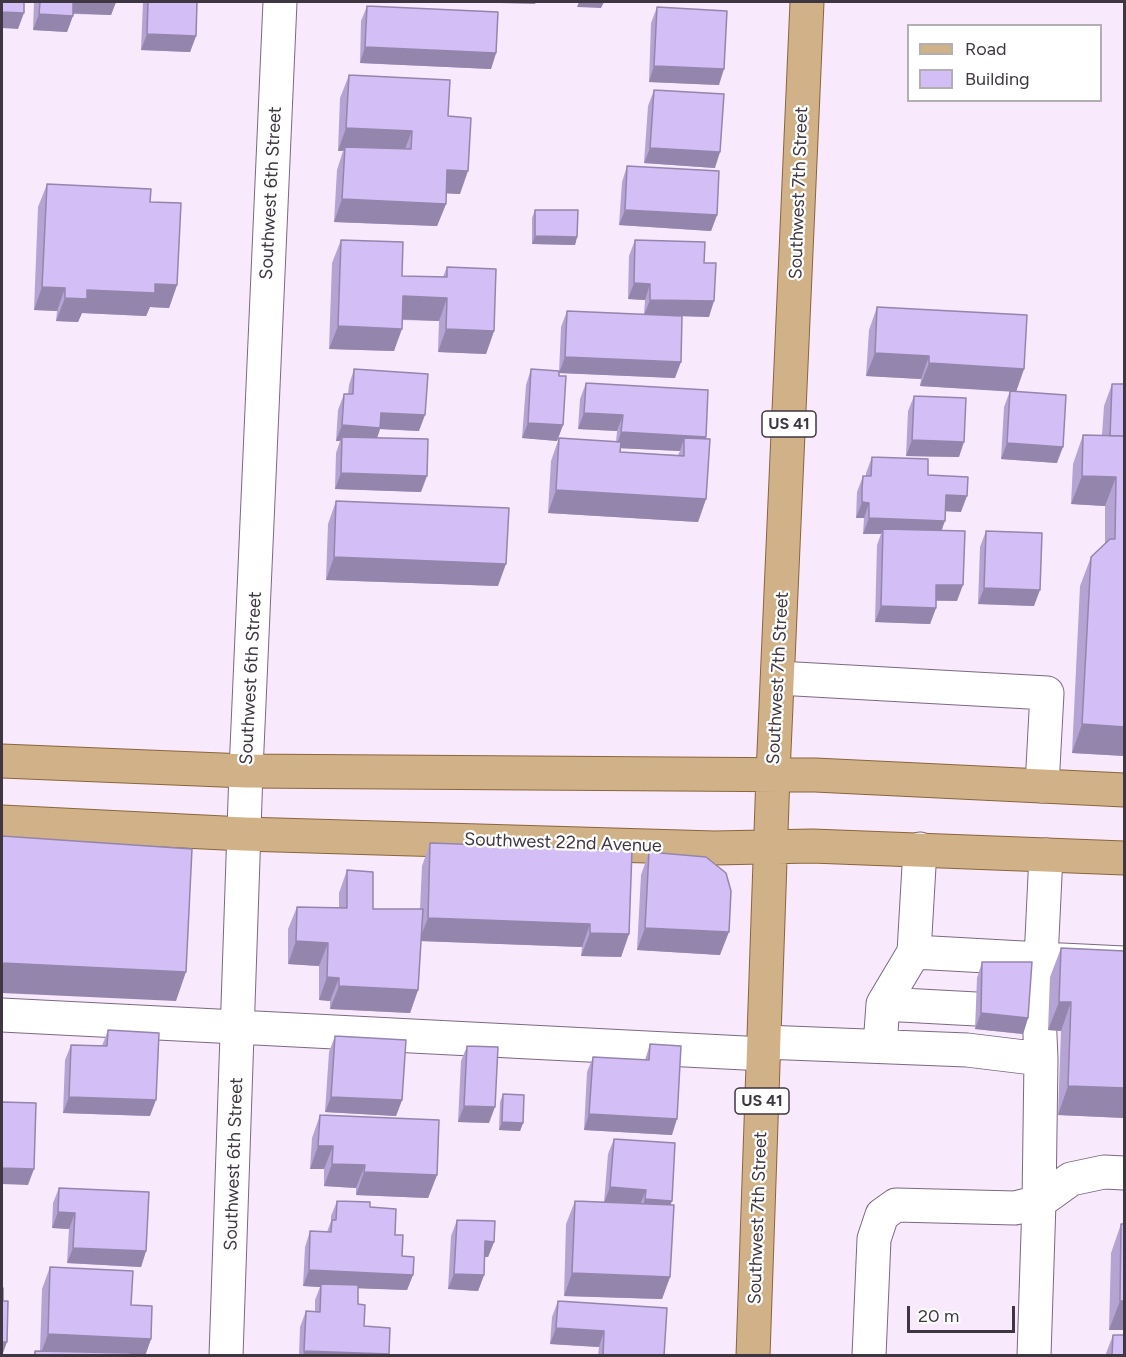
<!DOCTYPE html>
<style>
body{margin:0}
#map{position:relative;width:1126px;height:1357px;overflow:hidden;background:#f9e9fd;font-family:Figtree,sans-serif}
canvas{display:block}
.frame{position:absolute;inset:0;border:3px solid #3e3640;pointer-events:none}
.legend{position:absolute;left:907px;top:24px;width:195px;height:78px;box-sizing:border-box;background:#fff;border:2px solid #b2afb3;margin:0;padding:8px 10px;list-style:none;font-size:18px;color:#3e3640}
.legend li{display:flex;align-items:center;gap:12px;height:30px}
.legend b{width:30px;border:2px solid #b2afb3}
.scale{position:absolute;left:907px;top:1306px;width:108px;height:27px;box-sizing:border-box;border:3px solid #3e3640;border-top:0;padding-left:8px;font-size:18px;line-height:21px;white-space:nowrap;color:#3e3640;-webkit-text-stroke:4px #fff;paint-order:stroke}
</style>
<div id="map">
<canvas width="1126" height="1357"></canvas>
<div class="frame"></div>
<ul class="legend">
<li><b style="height:8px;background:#d1b288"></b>Road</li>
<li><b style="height:16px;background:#d3bef6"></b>Building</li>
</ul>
<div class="scale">20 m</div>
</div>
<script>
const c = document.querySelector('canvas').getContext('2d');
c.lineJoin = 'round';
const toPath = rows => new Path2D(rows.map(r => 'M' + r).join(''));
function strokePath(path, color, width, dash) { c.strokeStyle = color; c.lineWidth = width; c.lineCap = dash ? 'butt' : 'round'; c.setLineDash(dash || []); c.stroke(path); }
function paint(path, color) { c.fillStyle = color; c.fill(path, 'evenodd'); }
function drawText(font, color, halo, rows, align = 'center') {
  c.font = font + ' Figtree,sans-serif'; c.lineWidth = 4.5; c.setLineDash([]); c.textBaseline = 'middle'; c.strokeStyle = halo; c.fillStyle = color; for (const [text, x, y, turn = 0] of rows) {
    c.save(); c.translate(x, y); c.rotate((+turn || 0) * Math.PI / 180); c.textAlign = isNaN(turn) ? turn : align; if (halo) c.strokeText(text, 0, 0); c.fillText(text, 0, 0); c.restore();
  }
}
const minor = toPath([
 [778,678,1047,693,1042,786],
 [914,952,1041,959,1046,855],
 [883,1004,976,1009],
 [2,1015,764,1054],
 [764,1042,967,1050,1041,1059,1039,1012,1041,959,1124,963],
 [880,1046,883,1004,914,952,920,849],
 [226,1356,246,771,280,2],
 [869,1356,874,1239,882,1215,896,1205,1015,1208,1039,1202,1041,1059],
 [1034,1356,1039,1202,1071,1179,1104,1172,1124,1173]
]);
const major = toPath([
 [2,761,246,771,815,775,1124,790],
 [2,822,244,834,714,848,812,846,1124,858],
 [753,1356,773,774,807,2]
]);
strokePath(minor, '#7b697f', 35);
strokePath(major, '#8a653b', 35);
strokePath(minor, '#fff', 33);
strokePath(major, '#d1b288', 33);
paint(toPath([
 [34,2,116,2,111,15,73,14,67,32,33,30],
 [143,2,197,2,196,36,190,52,141,50],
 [367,6,496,53,491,69,360,63,361,21],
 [657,7,719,85,649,82,651,23],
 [349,75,448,116,460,194,446,193,446,204,437,226,334,222,337,170,343,151,338,151,340,98],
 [654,90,715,168,644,163,648,106],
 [627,166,717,215,711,231,619,225,622,182],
 [47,184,150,202,177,285,169,308,150,307,146,316,82,313,78,322,56,321,57,311,34,310,38,207],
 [535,210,577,237,575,245,532,244,532,218],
 [341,240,402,276,443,277,447,267,494,331,486,354,438,352,439,321,402,320,394,351,329,349,332,263],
 [635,240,704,263,709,317,682,316,675,378,559,373,561,327,567,311,644,315,645,300,628,299,629,256],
 [877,307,1024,369,1016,391,1057,463,1001,459,1004,407,1010,391,920,386,921,379,866,376,869,330],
 [354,369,419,431,380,429,377,438,421,492,335,489,336,453,340,441,336,441,338,410,344,394,348,394,349,385],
 [531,369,559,376,563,425,557,441,522,438,526,385],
 [586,383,705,439,706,499,698,522,548,513,551,461,559,438,616,442,617,431,578,429,580,399],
 [621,448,680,451,678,455,620,452],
 [1112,384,1125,384,1125,756,1072,753,1080,586,1091,557,1105,544,1105,506,1071,504,1073,464,1083,435,1102,435,1104,406],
 [914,396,959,457,906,456,908,411],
 [872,457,928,475,961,512,946,511,942,530,957,601,936,601,936,608,930,624,875,622,877,545,881,534,863,534,864,518,856,518,857,492,863,476,866,476,866,473],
 [336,501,498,586,326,580,328,524],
 [986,531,1034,606,978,604,980,547],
 [430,843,629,934,621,957,581,956,582,947,421,941,418,990,410,1013,330,1009,330,1001,319,1000,319,966,288,964,288,929,297,907,339,908,339,893,347,870,373,909,420,909,422,866],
 [649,852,720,955,637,950,641,875],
 [1061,948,1125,951,1125,1118,1058,1115,1061,1031,1048,1030,1050,977],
 [982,962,1028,1018,1023,1034,975,1029,977,978],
 [108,1030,150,1116,63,1113,65,1060,71,1045,102,1046],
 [335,1036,402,1100,396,1116,325,1112,329,1052],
 [650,1044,672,1135,584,1130,587,1072,593,1057,645,1060],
 [467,1046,489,1123,458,1122,461,1061],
 [503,1094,523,1123,520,1131,499,1130,500,1102],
 [320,1115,437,1175,428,1198,356,1195,356,1188,324,1186,324,1169,310,1169,312,1138],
 [614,1139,672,1201,670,1205,670,1277,662,1299,564,1296,566,1224,575,1201,604,1203,608,1154],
 [59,1188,146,1251,141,1267,67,1263,69,1229,52,1228,53,1203],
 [337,1201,370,1207,395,1235,402,1256,413,1275,407,1290,358,1288,358,1304,364,1326,389,1354,389,1356,299,1356,300,1327,306,1311,315,1312,315,1300,320,1287,303,1286,305,1247,310,1231,327,1232,331,1221,331,1216],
 [457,1220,494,1242,488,1257,485,1257,484,1275,478,1291,448,1289,451,1236],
 [1121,1224,1125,1224,1125,1330,1109,1330,1111,1253],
 [50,1267,151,1339,145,1356,33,1356,35,1351,40,1351,42,1289],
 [558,1301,664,1356,598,1356,599,1347,550,1344,552,1317],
 [1113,1335,1125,1356,1105,1356]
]), '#b5a3d4');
paint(toPath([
 [72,2,116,2,111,15,68,13],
 [464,2,536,2,535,4],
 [579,2,604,2,601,8,577,7],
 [2,12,24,13,18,29,2,28],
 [39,14,73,16,67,32,33,30],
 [147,34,196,36,190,52,141,50],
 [365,47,496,53,491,69,360,63],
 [654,66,724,69,719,85,649,82],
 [346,128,412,131,403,154,345,147,343,151,338,151],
 [650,148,720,152,715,168,644,163],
 [447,170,468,171,460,194,439,193],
 [342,199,446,204,437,226,334,222],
 [625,210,717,215,711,231,619,225],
 [535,236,577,237,575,245,532,244],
 [634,283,650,284,645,300,628,299],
 [155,284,177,285,169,308,150,307,146,316,82,313,78,322,56,321,65,298,87,290],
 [42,287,65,288,57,311,34,310],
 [403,296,447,298,439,321,395,319],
 [650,300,714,301,709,317,644,315],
 [338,326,402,329,394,351,329,349],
 [446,329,494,331,486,354,438,352],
 [875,353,929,356,921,379,866,376],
 [565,357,681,362,675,378,559,373],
 [929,363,1024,369,1016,392,920,386],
 [381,413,425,415,419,431,380,429,375,444,342,437,340,441,336,441,342,425],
 [584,413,623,415,617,431,578,429],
 [528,423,563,425,557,441,522,438],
 [621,432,706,437,700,452,684,438,680,451,616,448],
 [912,440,964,442,959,457,906,456],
 [1007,443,1063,447,1057,463,1001,459],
 [341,473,427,476,421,492,335,489],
 [1082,476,1116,477,1105,506,1071,504],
 [556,490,706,499,698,522,548,513],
 [946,495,967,496,961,512,941,511],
 [862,502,869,503,864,518,856,518],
 [869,518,945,521,939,537,883,529,881,534,863,534],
 [334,557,506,564,498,586,326,580],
 [936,585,963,585,957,601,931,600],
 [984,588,1040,590,1034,606,978,604],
 [881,606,936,608,930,624,875,622],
 [1082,724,1125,727,1125,756,1072,753],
 [428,918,590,924,582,947,419,941],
 [645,928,729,932,720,955,637,950],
 [590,933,629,934,621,957,581,956],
 [296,941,328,943,319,966,288,964],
 [2,963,186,972,176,1001,2,993],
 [327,977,339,978,330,1001,319,1000],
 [339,986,418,990,410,1013,330,1009],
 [1059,1002,1071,1002,1061,1031,1048,1030],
 [981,1013,1028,1018,1023,1034,975,1029],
 [1068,1086,1125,1088,1125,1118,1058,1115],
 [69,1097,156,1100,150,1116,63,1113],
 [331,1097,402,1100,396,1116,325,1112],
 [464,1106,495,1107,489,1123,458,1122],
 [589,1114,677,1119,672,1135,584,1130],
 [502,1122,523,1123,520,1131,499,1130],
 [318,1146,333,1146,324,1169,310,1169],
 [332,1164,365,1165,356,1188,324,1186],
 [2,1168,34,1169,28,1185,2,1184],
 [364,1172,437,1175,428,1198,356,1195],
 [610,1187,646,1190,640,1205,604,1203],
 [645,1199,672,1201,666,1216,640,1214],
 [58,1212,75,1213,69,1229,52,1228],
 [485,1241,494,1242,488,1257,480,1257],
 [73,1248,146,1251,141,1267,67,1263],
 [309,1270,413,1275,407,1290,321,1287,321,1284,320,1287,303,1286],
 [572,1273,670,1277,662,1299,564,1296],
 [454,1274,484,1275,478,1291,448,1289],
 [1120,1301,1125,1301,1125,1330,1109,1330],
 [556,1328,604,1331,599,1347,550,1344],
 [48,1334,151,1339,145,1356,40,1356],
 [2,1342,7,1342,2,1356],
 [304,1351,389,1354,389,1356,303,1356]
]), '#9485ac');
const building = toPath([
 [2,2,24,2,24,13,2,12,2,2],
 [40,2,73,2,73,16,39,14,40,2],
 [148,2,197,2,196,36,147,34,148,2],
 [367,6,498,12,496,53,365,47,367,6],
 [657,7,727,11,724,69,654,66,657,7],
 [349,75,450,80,448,116,471,118,468,171,447,170,446,204,342,199,345,147,411,149,412,131,346,128,349,75],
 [654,90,724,94,720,152,650,148,654,90],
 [627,166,719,171,717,215,625,210,627,166],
 [47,184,151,189,150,202,181,203,177,285,155,284,155,293,87,290,87,299,65,298,65,288,42,287,47,184],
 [535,210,578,210,577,237,535,236,535,210],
 [341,240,403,242,402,276,447,277,447,267,496,269,494,331,446,329,447,298,403,296,402,329,338,326,341,240],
 [635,240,705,242,704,263,716,263,714,301,650,300,650,284,634,283,635,240],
 [877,307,1027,315,1024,369,929,363,929,356,875,353,877,307],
 [567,311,682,316,681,362,565,357,567,311],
 [354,369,428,374,425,415,381,413,380,428,342,425,344,394,353,394,354,369],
 [531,369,559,371,559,376,566,376,563,425,528,423,531,369],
 [586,383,708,390,706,437,621,432,623,415,584,413,586,383],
 [1112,384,1125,384,1125,436,1110,436,1112,384],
 [1010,391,1066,395,1063,447,1007,443,1010,391],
 [914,396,966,398,964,442,912,440,914,396],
 [1083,435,1125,436,1125,727,1082,724,1091,557,1110,539,1115,539,1116,477,1082,476,1083,435],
 [342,437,428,439,427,476,341,473,342,437],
 [559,438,621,442,620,452,684,456,684,438,710,439,706,499,556,490,559,438],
 [872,457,928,459,928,475,968,477,967,496,946,495,945,521,869,518,869,503,862,502,862,489,863,476,871,476,872,457],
 [336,501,509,508,506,564,334,557,336,501],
 [883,529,965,531,963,585,936,585,936,608,881,606,883,529],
 [986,531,1042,533,1040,590,984,588,986,531],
 [2,836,192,849,186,972,2,963,2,836],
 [430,843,632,850,629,934,590,933,590,924,428,918,430,843],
 [649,852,706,857,726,873,731,891,729,932,645,928,649,852],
 [347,870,373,872,373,909,423,909,418,990,339,986,339,978,327,977,328,943,296,941,297,907,347,908,347,870],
 [1061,948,1125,951,1125,1088,1068,1086,1071,1002,1059,1002,1061,948],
 [982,962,1032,962,1028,1018,981,1013,982,962],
 [108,1030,159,1033,156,1100,69,1097,71,1045,107,1046,108,1030],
 [335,1036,406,1040,402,1100,331,1097,335,1036],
 [650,1044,681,1046,677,1119,589,1114,593,1057,649,1060,650,1044],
 [467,1046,498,1047,495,1107,464,1106,467,1046],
 [503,1094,524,1095,523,1123,502,1122,503,1094],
 [2,1102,36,1103,34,1169,2,1168,2,1102],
 [320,1115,439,1120,437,1175,364,1172,365,1165,332,1164,333,1146,318,1146,320,1115],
 [614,1139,675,1143,672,1201,645,1199,646,1190,610,1187,614,1139],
 [59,1188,149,1192,146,1251,73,1248,75,1213,58,1212,59,1188],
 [337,1201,370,1202,370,1207,396,1209,395,1235,403,1235,402,1256,414,1257,413,1275,309,1270,310,1231,331,1232,332,1220,336,1220,337,1201],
 [575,1201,674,1205,670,1277,572,1273,575,1201],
 [457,1220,495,1221,494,1242,485,1241,484,1275,454,1274,457,1220],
 [1121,1224,1125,1224,1125,1301,1120,1301,1121,1224],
 [50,1267,133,1271,131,1305,152,1306,151,1339,48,1334,50,1267],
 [321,1284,358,1285,358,1304,365,1305,364,1326,390,1328,389,1354,304,1351,306,1311,320,1312,321,1284],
 [2,1288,3,1288,3,1301,8,1301,7,1342,2,1342,2,1288],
 [558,1301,667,1308,664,1356,603,1356,604,1331,556,1328,558,1301],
 [1113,1335,1125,1335,1125,1356,1112,1356,1113,1335],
 [35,1351,131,1353,131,1356,35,1356,35,1351]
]);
paint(building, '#d3bef6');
strokePath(building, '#9485ac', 1.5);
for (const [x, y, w] of [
 [789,424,54],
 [762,1101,54]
]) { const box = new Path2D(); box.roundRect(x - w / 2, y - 13, w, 26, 4.5); c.fillStyle = '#fff'; c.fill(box); strokePath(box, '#3e3640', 1.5); }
drawText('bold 16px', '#3e3640', null, [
 ["US 41",789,424],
 ["US 41",762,1101]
]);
drawText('18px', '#3e3640', '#fff', [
 ["Southwest 6th Street",271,193,-87],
 ["Southwest 7th Street",799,193,-88],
 ["Southwest 6th Street",251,678,-87],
 ["Southwest 7th Street",778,678,-87],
 ["Southwest 22nd Avenue",563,843,2],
 ["Southwest 6th Street",234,1164,-88],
 ["Southwest 7th Street",758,1218,-88]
]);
</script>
